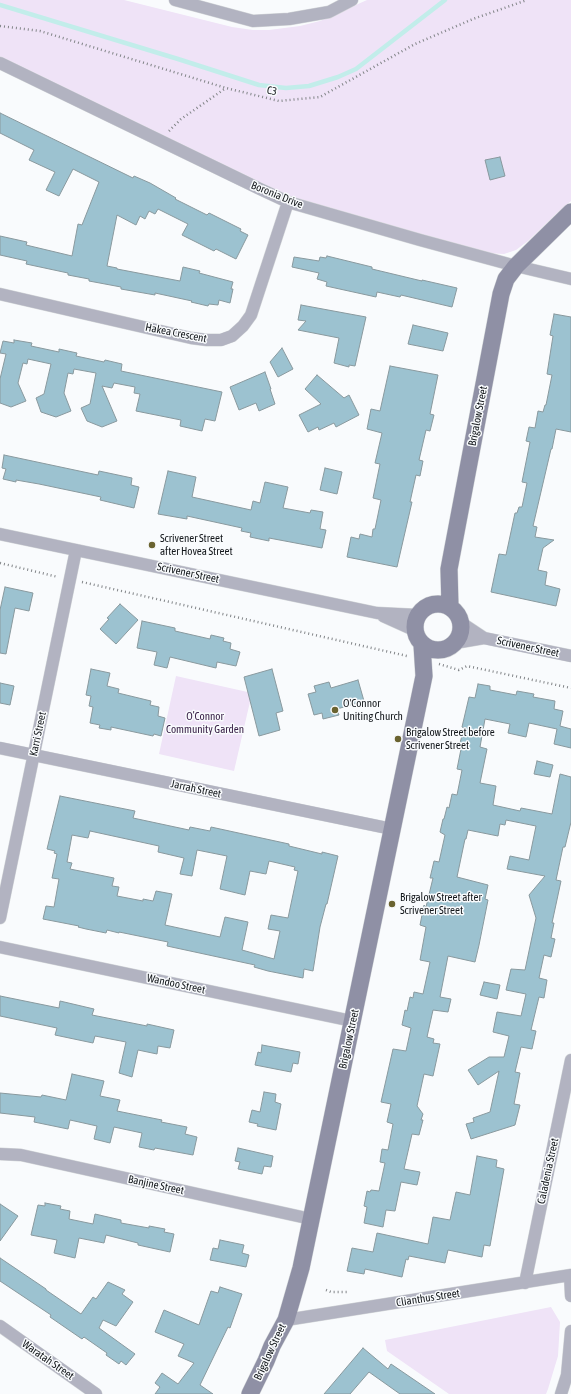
<!DOCTYPE html>
<meta charset="utf-8">
<style>
body{margin:0}
canvas{display:block;background:#f9fbfd}
</style>
<canvas width="571" height="1394"></canvas>
<script>
const c = document.querySelector('canvas').getContext('2d');
c.lineJoin = 'round';
function paint(path, color) { c.fillStyle = color; c.fill(path, 'evenodd'); }
const toPath = rows => new Path2D(rows.map(r => 'M' + r).join(''));
function strokePath(path, color, width, dash) { c.strokeStyle = color; c.lineWidth = width; c.lineCap = dash ? 'butt' : 'round'; c.setLineDash(dash || []); c.stroke(path); }
function drawText(font, color, halo, rows, align = 'center') {
  c.font = font + ' "Asap Condensed",sans-serif'; c.lineWidth = 3; c.setLineDash([]); c.textBaseline = 'middle'; c.strokeStyle = halo; c.fillStyle = color; for (const [text, x, y, turn = 0] of rows) {
    c.save(); c.translate(x, y); c.rotate((+turn || 0) * Math.PI / 180); c.textAlign = isNaN(turn) ? turn : align; if (halo) c.strokeText(text, 0, 0); c.fillText(text, 0, 0); c.restore();
  }
}
paint(toPath([
 [0,0,124,0,232,27,253,30,269,30,300,26,320,21,367,0,571,0,571,201,557,213,528,241,516,250,504,254,486,253,300,201,0,60],
 [176,676,252,693,234,771,159,754],
 [551,1307,560,1322,558,1356,548,1389,546,1394,449,1394,387,1351,385,1340]
]), '#efe3f7');
strokePath(toPath([
 [0,5,178,59,259,85,286,88,309,86,338,77,356,69,445,0]
]), '#c2edea', 4.5);
const building = toPath([
 [0,113,133,178,134,176,150,183,176,198,175,199,207,215,209,213,241,229,240,231,248,235,236,259,216,249,214,251,182,235,188,224,158,209,155,214,149,211,145,219,140,216,136,225,117,215,107,266,117,268,117,269,180,281,183,267,200,271,199,273,233,282,231,289,233,289,230,303,219,300,218,305,209,304,208,306,191,302,192,301,155,293,155,295,121,289,121,287,89,281,89,279,68,275,68,273,26,264,27,261,0,255,0,236,27,242,26,245,72,256,78,224,82,225,99,182,73,169,59,196,46,190,55,172,29,160,34,150,0,133,0,113],
 [500,157,505,176,490,180,485,160,500,157],
 [327,256,372,267,372,269,422,281,422,280,457,288,452,307,401,295,400,297,377,292,376,297,326,286,327,282,317,279,319,273,292,267,294,257,319,261,320,257,326,258,327,256],
 [301,305,366,317,355,366,349,365,349,367,334,363,339,338,298,330,306,321,298,320,301,305],
 [554,314,571,317,571,432,556,429,552,449,551,449,533,526,537,527,535,537,554,540,543,548,538,570,547,572,545,585,560,589,556,606,491,592,499,554,506,555,515,513,517,513,519,507,522,507,527,483,522,482,530,442,526,441,529,427,535,428,538,411,543,412,545,405,546,405,552,375,547,374,553,336,550,335,554,314],
 [413,325,448,333,443,351,408,344,413,325],
 [14,340,32,343,31,346,59,352,59,349,77,353,76,356,104,362,105,360,122,364,121,371,222,392,215,421,205,419,202,431,180,426,181,420,136,411,140,394,134,393,135,387,114,383,112,388,102,386,117,421,102,427,87,421,81,408,90,404,96,373,74,369,73,374,68,373,64,393,71,411,56,417,41,412,36,398,44,394,51,364,28,359,27,364,23,363,18,383,26,401,11,407,0,403,0,379,6,354,0,353,3,341,14,343,14,340],
 [282,348,293,369,278,377,270,362,282,348],
 [390,366,438,375,430,414,434,415,430,431,426,430,419,460,423,461,420,476,416,475,410,502,412,502,397,567,347,557,351,537,359,539,360,534,372,537,373,529,375,529,381,500,373,498,380,464,375,463,382,433,367,429,371,409,380,411,390,366],
 [265,372,271,389,270,389,275,404,259,411,256,403,239,410,230,387,265,372],
 [317,375,344,398,349,395,359,415,336,427,334,423,319,430,318,427,308,432,299,415,321,404,305,389,317,375],
 [4,455,98,475,99,471,132,478,131,485,139,487,134,508,100,500,101,497,39,484,16,480,16,482,3,479,6,469,2,468,4,455],
 [325,468,342,472,337,494,320,490,325,468],
 [168,471,196,477,192,497,251,510,253,501,260,503,265,482,288,487,283,508,310,513,311,510,323,512,320,529,326,530,322,548,269,538,269,541,250,537,251,533,241,531,242,528,187,516,187,519,158,514,168,471],
 [5,587,33,593,29,611,15,608,6,654,0,653,0,610,5,587],
 [120,604,138,620,116,644,100,629,109,619,107,618,120,604],
 [142,621,175,628,175,631,210,639,211,635,224,638,223,641,231,643,230,649,240,652,236,666,217,662,216,668,170,657,167,668,154,665,157,652,137,648,142,621],
 [91,669,110,673,107,686,119,689,118,693,151,701,150,705,159,707,158,716,165,718,161,736,154,734,153,736,111,727,111,730,99,728,100,725,90,723,93,707,89,706,91,696,86,695,91,669],
 [272,669,283,711,276,713,280,730,259,736,244,677,272,669],
 [358,680,364,701,337,709,339,715,323,719,322,713,314,715,308,694,316,692,314,686,329,682,331,688,358,680],
 [0,683,14,686,10,705,0,703,0,683],
 [478,684,490,686,490,690,516,695,517,691,534,694,533,697,555,701,554,709,563,711,560,726,571,729,571,748,554,744,557,729,529,723,526,737,508,733,510,724,485,719,480,747,487,749,480,783,496,786,493,805,520,811,521,808,552,814,560,774,571,777,571,822,565,847,563,847,556,880,561,881,552,923,554,923,551,938,555,939,551,957,544,955,539,978,547,980,544,998,539,997,531,1030,536,1031,532,1049,521,1047,515,1072,520,1073,514,1104,520,1105,515,1125,471,1139,466,1124,474,1122,473,1118,490,1112,499,1071,478,1085,468,1070,489,1057,504,1057,509,1036,493,1032,497,1012,521,1016,526,994,506,990,511,969,525,970,536,918,529,895,545,876,507,869,510,856,529,860,536,826,506,820,505,825,500,824,498,836,468,830,466,839,465,839,457,877,488,885,485,899,488,900,479,945,475,962,448,956,440,997,451,999,448,1012,433,1010,427,1037,434,1039,433,1043,440,1044,433,1076,424,1074,417,1106,423,1114,421,1120,423,1120,419,1135,412,1134,404,1169,420,1172,417,1185,401,1182,395,1211,386,1210,383,1227,364,1223,367,1207,364,1206,367,1191,370,1192,371,1190,379,1191,385,1163,380,1162,382,1149,388,1150,393,1124,387,1122,391,1104,381,1102,393,1049,406,1051,411,1028,402,1025,405,1010,407,1011,410,997,413,998,414,992,423,994,430,962,420,960,426,927,420,925,424,905,426,907,433,878,430,878,434,861,439,862,445,835,440,832,443,819,444,819,447,807,449,808,452,794,457,795,462,770,457,769,462,744,460,743,464,728,462,727,469,697,475,698,478,684],
 [537,761,553,765,550,777,534,774,537,761],
 [60,796,135,811,133,818,189,830,190,827,210,831,211,827,289,844,289,846,322,854,322,852,338,856,327,904,326,904,320,927,313,971,304,969,303,978,268,971,254,967,255,965,167,946,168,942,119,932,119,933,107,930,106,933,86,929,78,927,79,926,43,919,46,906,54,907,59,879,52,878,57,854,54,853,55,851,47,849,60,796],
 [90,831,159,846,158,852,184,858,180,874,192,876,197,850,227,856,220,889,245,895,250,871,266,874,269,861,295,867,294,870,298,871,288,918,271,915,268,929,280,931,274,959,242,950,248,922,225,917,220,937,165,925,172,894,156,891,153,901,143,899,143,901,117,896,119,887,112,886,114,878,70,869,72,863,67,862,72,835,88,838,90,831],
 [484,982,500,985,497,999,480,995,484,982],
 [0,996,59,1008,60,1001,94,1009,92,1015,147,1026,147,1024,174,1030,170,1048,158,1046,157,1054,138,1050,132,1077,119,1073,126,1042,95,1036,93,1043,55,1035,57,1028,0,1016,0,996],
 [262,1045,300,1052,298,1064,293,1063,291,1072,255,1065,258,1052,261,1053,262,1045],
 [72,1074,104,1081,100,1096,120,1100,117,1111,162,1120,161,1122,187,1127,185,1134,197,1137,193,1155,155,1148,154,1150,139,1147,142,1133,114,1127,110,1143,94,1139,97,1126,70,1120,68,1129,34,1122,35,1117,0,1113,0,1093,41,1097,42,1095,66,1100,72,1074],
 [264,1092,276,1094,275,1102,281,1104,276,1130,257,1126,258,1124,249,1122,252,1110,260,1112,264,1092],
 [238,1148,273,1156,271,1167,264,1166,262,1174,238,1169,240,1162,235,1161,238,1148],
 [477,1156,497,1160,496,1167,504,1169,490,1246,484,1245,482,1257,448,1250,445,1263,409,1256,408,1260,406,1259,402,1277,365,1269,364,1274,347,1271,352,1248,373,1252,377,1233,428,1244,433,1217,450,1220,456,1192,470,1195,477,1156],
 [45,1203,61,1206,60,1209,70,1211,69,1219,93,1224,95,1214,121,1220,121,1223,149,1228,149,1226,165,1229,164,1232,174,1234,170,1252,138,1245,138,1243,106,1235,104,1243,79,1238,75,1258,54,1253,57,1240,31,1235,38,1205,45,1206,45,1203],
 [0,1204,18,1216,0,1241,0,1204],
 [220,1240,244,1245,242,1253,249,1255,246,1267,210,1260,213,1248,218,1249,220,1240],
 [0,1258,46,1289,46,1290,81,1314,93,1297,96,1299,108,1282,125,1290,122,1294,133,1302,116,1326,103,1320,99,1328,135,1354,126,1365,121,1361,119,1364,106,1355,107,1353,84,1337,82,1339,50,1317,51,1315,0,1281,0,1258],
 [220,1287,242,1294,230,1328,228,1327,200,1385,213,1394,155,1394,160,1387,155,1383,162,1373,178,1384,194,1363,178,1356,184,1344,155,1332,164,1310,199,1325,211,1291,218,1293,220,1287],
 [363,1348,388,1369,391,1364,435,1394,400,1394,369,1372,350,1394,324,1394,363,1348]
]);
paint(building, '#9cc2d0');
strokePath(building, '#89999e', 1);
const street = toPath([
 [175,0,253,21,289,19,329,12,352,0],
 [0,63,260,189,288,202,420,240,516,266,571,279],
 [0,294,191,338,207,340,221,340,232,336,243,326,251,315,288,202],
 [0,534,377,613,418,615],
 [383,616,414,630],
 [460,622,484,638],
 [455,643,484,638,571,656],
 [0,748,392,829],
 [0,918,76,550],
 [0,947,352,1021],
 [0,1154,21,1155,311,1219],
 [570,1275,571,1296],
 [525,1283,571,1060],
 [286,1320,571,1275],
 [0,1326,96,1394],
 [561,1394,567,1375,571,1331]
]);
const secondary = toPath([
 '415 627a23 23 0 1 1 46 0a23 23 0 1 1-46 0Z',
 [450,607,449,569,501,294,506,279,516,266,571,212],
 [250,1394,266,1361,272,1346,286,1320,301,1268,424,676,422,645]
]);
strokePath(street, '#d4d7d9', 13);
strokePath(secondary, '#d4d7d9', 18);
strokePath(toPath([
 [0,26,40,31,226,88,279,101,320,97,415,44,473,19,527,0],
 [169,131,181,119,226,88],
 [0,563,58,577],
 [82,582,407,656],
 [439,664,459,670,467,666,571,688],
 [326,1290,331,1292,348,1292]
]), '#828588', 2.5, [1, 3]);
strokePath(street, '#b2b3c1', 12);
strokePath(secondary, '#8f90a5', 17);
for (const [x, y, r, color] of [
 [152,545,4,"#6a6330"],
 [335,710,4,"#6a6330"],
 [398,739,4,"#6a6330"],
 [392,904,4,"#6a6330"]
]) { const dot = new Path2D(); dot.arc(x, y, r, 0, 2 * Math.PI); c.fillStyle = color; c.fill(dot); strokePath(dot, '#f9fbfd', 1.5); }
drawText('11px', '#13171b', '#f9fbfd', [
 ["C3",272,91,13],
 ["Boronia Drive",277,195,22],
 ["Hakea Crescent",176,333,11],
 ["Brigalow Street",478,416,-79],
 ["Scrivener Street",188,573,12],
 ["Scrivener Street",528,647,12],
 ["Karri Street",38,734,-78],
 ["Jarrah Street",196,789,12],
 ["Wandoo Street",176,984,12],
 ["Brigalow Street",349,1039,-78],
 ["Caladenia Street",548,1171,-78],
 ["Banjine Street",156,1185,12],
 ["Clianthus Street",428,1298,-9],
 ["Brigalow Street",270,1352,-65],
 ["Waratah Street",48,1360,35]
]);
drawText('11px', '#13171b', '#f9fbfd', [
 ["Scrivener Street",160,539],
 ["after Hovea Street",160,552],
 ["O'Connor",343,704],
 ["Uniting Church",343,717],
 ["Brigalow Street before",406,733],
 ["Scrivener Street",406,746],
 ["Brigalow Street after",400,898],
 ["Scrivener Street",400,911]
], 'left');
drawText('11px', '#382047', '#f9fbfd', [
 ["O’Connor",205,717],
 ["Community Garden",205,730]
]);
</script>
